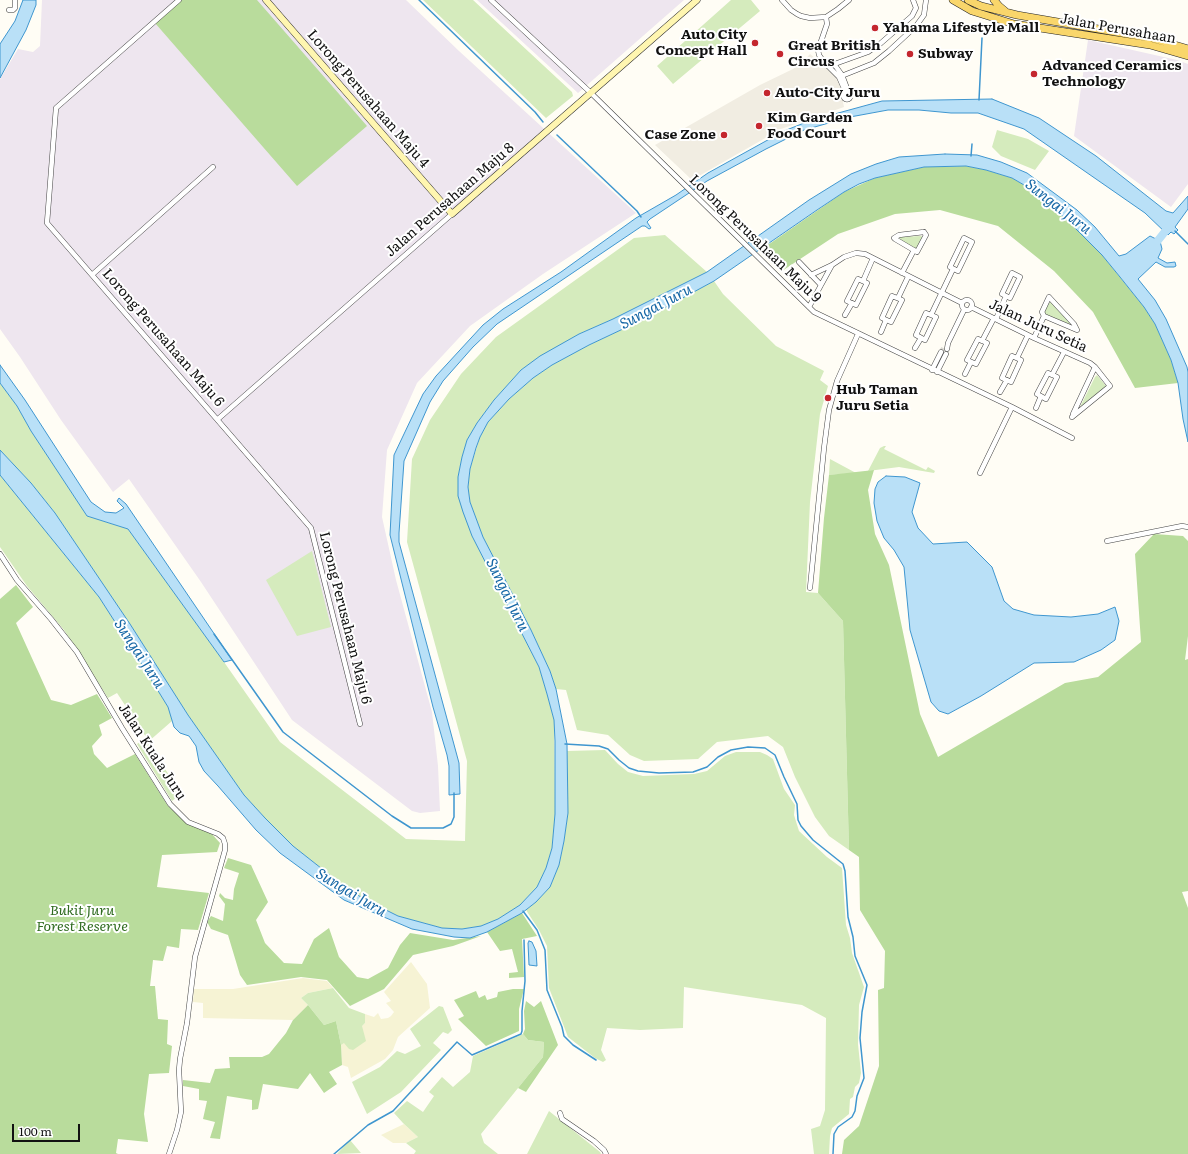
<!DOCTYPE html>
<style>
body{margin:0}
#map{position:relative;width:1188px;height:1154px;overflow:hidden;background:#fffdf5;font-family:Literata,serif}
canvas{display:block}
.scale{position:absolute;left:12px;top:1124px;width:68px;height:18px;box-sizing:border-box;border:2px solid #111;border-top:0;padding-left:5px;font-size:12px;line-height:14px;white-space:nowrap;color:#111;-webkit-text-stroke:3px #fff;paint-order:stroke}
</style>
<div id="map">
<canvas width="1188" height="1154"></canvas>
<div class="scale">100 m</div>
</div>
<script>
const c = document.querySelector('canvas').getContext('2d');
c.lineJoin = 'round';
function paint(path, color) { c.fillStyle = color; c.fill(path, 'evenodd'); }
const toPath = rows => new Path2D(rows.map(r => 'M' + r).join(''));
function strokePath(path, color, width, dash) { c.strokeStyle = color; c.lineWidth = width; c.lineCap = dash ? 'butt' : 'round'; c.setLineDash(dash || []); c.stroke(path); }
function drawText(font, color, halo, rows, align = 'center') {
  c.font = font + ' Literata,serif'; c.lineWidth = 4; c.setLineDash([]); c.textBaseline = 'middle'; c.strokeStyle = halo; c.fillStyle = color; for (const [text, x, y, turn = 0] of rows) {
    c.save(); c.translate(x, y); c.rotate((+turn || 0) * Math.PI / 180); c.textAlign = isNaN(turn) ? turn : align; if (halo) c.strokeText(text, 0, 0); c.fillText(text, 0, 0); c.restore();
  }
}
paint(toPath([
 [42,0,406,0,459,51,636,213,543,274,470,326,417,383,387,450,382,517,396,580,432,712,438,766,440,811,420,813,412,811,292,720,201,582,129,479,113,492,61,420,20,357,0,329,0,79,18,49,33,52,40,46],
 [477,0,684,0,578,93],
 [1088,40,1177,60,1188,64,1188,184,1171,207,1074,136]
]), '#eee6ef');
paint(toPath([
 [411,962,427,984,430,1008,398,1037,393,1050,385,1059,351,1078,348,1067,342,1065,341,1045,365,1023,365,1014,374,1017,378,1013,381,1019,388,1018,391,1016,394,1012,386,1003,391,1001,384,992],
 [303,978,327,981,333,988,308,993,301,998,308,1005,293,1020,203,1018,203,1003,193,1002,194,989,233,989],
 [404,1124,418,1137,406,1143,393,1143,381,1135]
]), '#f6f3d4');
paint(toPath([
 [423,0,473,0,572,92,573,96,546,118],
 [731,0,751,0,760,11,673,84,657,66],
 [997,130,1028,139,1049,151,1035,170,1001,156,992,147],
 [665,235,707,272,613,319,579,334,521,370,494,400,477,423,467,440,462,457,458,477,472,536,539,667,547,694,554,720,555,814,552,848,546,868,537,887,520,905,498,919,481,926,462,929,442,928,398,916,364,899,345,887,293,846,265,818,244,795,188,715,130,624,55,513,31,483,0,450,0,383,17,406,31,431,87,516,128,529,224,662,280,742,406,839,465,841,467,761,407,542,412,459,430,420,461,374,496,337,634,238],
 [921,236,923,237,917,249,899,240,900,237],
 [714,281,723,294,776,346,824,371,820,380,828,386,820,414,810,502,806,592,818,593,843,621,849,850,829,836,815,817,795,777,783,747,768,736,717,742,698,759,644,761,630,755,608,735,577,730,566,690,556,689,550,671,531,630,483,537,470,502,468,487,470,469,480,437,488,422,509,399,533,378,552,365,589,345,642,320],
 [1051,302,1073,326,1045,314,1044,312,1049,303],
 [1097,375,1106,386,1106,387,1080,407,1095,377],
 [884,446,886,446,884,449,926,470,928,467,935,471,934,473,899,467,868,471,880,448],
 [830,459,856,473,829,475],
 [0,475,99,597,133,650,168,707,171,716,172,721,148,742,181,794,172,801,137,744,146,737,117,693,108,698,64,630,27,586,0,547],
 [312,551,331,627,297,636,266,580],
 [605,750,618,764,628,772,643,776,694,774,707,771,725,756,736,752,760,752,767,755,773,759,784,789,795,805,794,815,799,831,827,857,842,868,846,925,850,938,852,953,864,987,859,1005,858,1044,861,1073,859,1083,855,1087,853,1097,850,1099,849,1114,832,1128,830,1136,829,1154,814,1154,811,1129,820,1126,825,1110,826,1018,802,1005,684,987,683,1028,640,1030,607,1028,601,1050,606,1060,603,1062,595,1058,568,1037,549,988,547,946,539,930,526,910,536,902,550,887,559,865,564,841,568,813,567,751],
 [333,988,349,1008,365,1014,365,1023,362,1026,366,1041,353,1050,349,1049,344,1043,341,1045,336,1021,324,1025,308,1005,301,998,308,993],
 [439,1006,443,1007,452,1030,448,1034,443,1032,433,1043,441,1050,401,1092,367,1114,352,1082,380,1067,397,1051,405,1054,421,1046,410,1029],
 [523,1034,528,1040,544,1042,543,1057,481,1134,484,1143,498,1154,414,1154,416,1151,406,1143,418,1137,403,1123,394,1113,407,1101,423,1112,434,1096,429,1092,442,1077,453,1087,470,1072,473,1056],
 [549,1111,600,1152,601,1154,527,1154],
 [350,1140,361,1153,337,1154]
]), '#d5ebbd');
paint(toPath([
 [182,0,257,0,367,126,297,186,155,23],
 [966,166,986,170,1012,178,1031,189,1067,220,1102,255,1144,307,1155,324,1171,360,1178,383,1135,388,1093,312,1054,271,998,226,940,210,895,214,838,234,782,271,762,249,844,192,875,178,924,167],
 [874,470,868,490,875,534,889,565,920,714,938,757,1065,683,1098,677,1141,642,1135,554,1154,534,1183,536,1188,541,1188,636,1185,660,1188,659,1188,891,1182,892,1188,908,1188,1154,842,1154,844,1140,859,1126,879,1066,878,990,884,988,885,951,860,910,859,857,849,850,843,621,818,593,824,518,829,475],
 [16,585,33,607,16,623,51,700,71,705,97,694,112,718,99,725,102,735,92,746,94,754,107,768,135,754,168,806,188,824,211,833,220,843,217,852,162,855,157,887,209,893,198,930,181,929,179,948,167,946,163,961,153,960,150,986,155,986,158,1019,168,1020,167,1044,172,1046,169,1073,149,1074,144,1114,148,1142,118,1139,116,1153,118,1154,0,1154,0,599],
 [228,858,251,865,268,902,256,920,265,943,284,963,302,964,314,939,329,928,339,957,357,977,368,979,388,968,400,945,410,933,453,940,481,936,453,946,413,955,384,989,350,1006,327,980,301,977,247,985,240,975,228,935,211,929,207,922,211,916,223,921,225,904,219,896,220,893,225,898,233,900,234,889,239,873,224,868],
 [522,913,537,936,522,939,524,977,509,978,509,973,518,972,512,949,500,951,487,932],
 [513,989,524,989,519,1009,519,1031,486,1046,458,1019,464,1016,454,1000,476,991,479,998,485,995,487,1000,497,997,498,992],
 [526,1001,534,1007,541,1001,558,1045,526,1092,518,1088,543,1057,544,1042,528,1040,523,1034,525,1029,524,1011],
 [308,1005,324,1025,336,1021,341,1045,342,1065,329,1072,337,1084,324,1093,310,1073,298,1089,263,1084,258,1109,252,1110,252,1100,227,1096,220,1139,210,1138,215,1122,203,1119,207,1101,199,1100,199,1089,183,1086,183,1080,210,1083,215,1069,230,1068,229,1057,262,1057,269,1054,286,1033,293,1020]
]), '#b9dc9c');
paint(toPath([
 [810,54,838,77,844,107,781,129,692,180,655,145,760,85,793,69,804,61]
]), '#f1ede2');
const water = toPath([
 [23,0,36,0,36,5,26,30,0,78,0,44,15,21,23,0],
 [992,99,1039,118,1096,156,1166,211,1173,213,1188,196,1188,209,1175,227,1178,230,1174,234,1171,232,1168,235,1145,213,1024,129,978,113,951,113,919,110,888,110,850,117,804,130,766,149,707,181,650,219,647,222,651,228,649,229,645,226,642,226,497,324,473,347,443,381,430,402,404,461,399,533,399,542,459,763,460,794,449,795,449,766,447,755,433,707,390,535,394,455,423,394,436,376,483,325,503,309,561,272,636,218,676,195,708,173,784,131,809,121,882,101,992,99],
 [945,154,977,155,1001,162,1027,173,1077,210,1095,227,1119,256,1126,254,1150,236,1160,241,1162,249,1158,258,1167,263,1175,262,1176,266,1174,267,1165,267,1156,262,1138,279,1155,300,1166,319,1187,367,1188,372,1188,442,1183,419,1178,383,1171,360,1155,324,1144,307,1120,277,1102,255,1067,220,1031,189,1012,178,986,170,966,166,924,167,875,178,859,184,844,192,817,210,714,281,642,320,589,345,552,365,533,378,509,399,488,422,480,437,476,448,470,469,468,487,470,502,483,537,531,630,550,671,556,689,567,744,568,813,564,841,559,865,550,887,536,902,522,913,487,932,470,938,454,937,412,929,344,900,280,853,256,830,218,786,204,771,199,762,196,746,189,736,180,733,174,727,168,707,133,650,99,597,0,475,0,450,31,483,55,513,130,624,188,715,244,795,265,818,293,846,345,887,364,899,398,916,442,928,462,929,481,926,498,919,520,905,537,887,546,868,552,848,555,814,555,741,554,720,547,694,539,667,472,536,463,512,458,496,458,477,462,457,467,440,477,423,494,400,521,370,540,356,579,334,613,319,707,272,809,200,851,174,876,164,899,157,945,154],
 [0,365,25,400,91,502,105,512,116,513,124,508,117,501,119,498,126,504,232,660,224,662,128,529,87,516,31,431,17,406,0,383,0,365],
 [886,476,905,477,920,483,912,512,918,528,933,544,967,542,992,567,1004,601,1013,609,1034,615,1071,617,1098,614,1115,607,1119,621,1115,640,1101,650,1074,662,1034,663,981,696,948,714,939,711,931,702,910,630,904,567,894,550,884,538,877,521,874,503,875,489,878,482,886,476],
 [529,941,532,942,536,951,537,966,529,965,528,943,529,941]
]);
paint(water, '#b9e0f7');
strokePath(water, '#3f96cf', 1);
strokePath(toPath([
 [419,0,535,112,543,122],
 [979,100,982,38],
 [557,135,637,211,641,217],
 [971,156,972,144],
 [1175,231,1188,244],
 [214,634,283,732,392,816,411,828,443,828,451,824,454,817,454,793],
 [565,744,599,746,608,749,619,760,629,768,638,771,659,773,693,772,707,767,718,757,731,750,748,747,765,748,775,755,784,777,797,804,798,820,801,826,813,840,843,864,845,871,848,917,853,937,855,956,867,985,862,1012,860,1038,864,1078,857,1096,855,1111,852,1117,838,1127,834,1134,833,1154],
 [523,911,537,930,545,950,547,990,562,1027,564,1036,573,1045,596,1060],
 [334,1154,368,1125,393,1111,457,1042,472,1055,521,1034,522,1031,522,1011,525,981,524,940]
]), '#3f96cf', 1.5);
strokePath(toPath([
 [1152,248,1171,224]
]), '#b9e0f7', 8);
strokePath(toPath([
 [941,352,944,347]
]), '#dbdad3', 4.5, [4.5, 2]);
const street = toPath([
 [179,0,56,108,47,223,311,528,360,724],
 [491,0,591,93,814,312,1012,407,1072,438],
 [782,0,791,10,797,14,801,16,810,18,826,17,838,9,849,0],
 [9,10,13,10,15,8,15,0],
 [826,17,827,24,818,50,819,55,824,62,839,77,846,93],
 [834,64,842,75,848,91],
 [829,66,868,52,881,43,912,16,916,8,913,0],
 [839,77,874,63,889,51,916,26,924,15,926,0],
 '843.5 96a3.5 3.5 0 1 1 7 0a3.5 3.5 0 1 1-7 0Z',
 [924,232,926,235,917,252,895,239,894,238,899,235,924,232],
 [964,238,972,242,958,271,950,267,964,238],
 [799,262,821,285],
 [902,273,914,250],
 [1012,273,1020,277,1010,298,1002,294,1012,273],
 [93,274,213,167],
 [811,275,832,265,844,257,856,253,865,254,962,303],
 [858,279,867,283,856,305,847,301,858,279],
 [863,281,873,258],
 [892,296,902,300,891,322,882,318,892,296],
 [1049,297,1074,324,1077,330,1044,316,1042,312,1049,297],
 [898,298,908,277],
 '962 305a5 5 0 1 1 10 0a5 5 0 1 1-10 0Z',
 [809,307,832,265],
 [971,307,1034,338,1090,363,1095,367,1110,386,1072,417],
 [926,313,936,317,925,340,916,335,926,313],
 [845,315,852,303],
 [931,315,953,269],
 [996,319,1006,296],
 [881,332,886,320],
 [1034,338,1044,316],
 [978,339,987,343,976,364,967,360,978,339],
 [982,341,994,318],
 [915,348,921,338],
 [947,349,948,343,964,310],
 [1012,356,1021,360,1011,382,1002,378,1012,356],
 [1017,358,1028,335],
 [932,370,941,352],
 [937,372,946,354],
 [1048,373,1057,377,1046,399,1037,394,1048,373],
 [965,374,971,362],
 [1052,375,1064,352],
 [1000,392,1007,380],
 [1036,408,1041,396],
 [1073,414,1095,367],
 [218,419,452,214],
 [980,473,1012,407],
 [1107,541,1182,526,1188,527],
 [0,554,17,580,51,619,77,652,122,728,170,804,188,822,218,834,223,838,225,844,225,850,220,868,195,957,187,1023,180,1059,179,1070,181,1112,177,1130,169,1154],
 [810,588,824,448,829,410,837,381,858,334],
 [560,1113,562,1119,594,1141,604,1150,606,1154]
]);
const secondary = toPath([
 [266,0,452,214,697,0]
]);
const primary = toPath([
 [953,0,972,11,1014,24,1150,45,1188,56],
 [968,0,981,6,1017,15,1151,38,1188,49],
 [994,0,999,6,1005,11]
]);
strokePath(street, '#444', 5.5);
strokePath(secondary, '#333', 7);
strokePath(primary, '#222', 8);
strokePath(street, '#fff', 4.5);
strokePath(secondary, '#fff6b0', 6);
strokePath(primary, '#f9d66b', 7);
for (const [x, y, r, color] of [
 [875,28,4,"#c4262e"],
 [755,43,4,"#c4262e"],
 [780,54,4,"#c4262e"],
 [910,54,4,"#c4262e"],
 [1034,74,4,"#c4262e"],
 [767,93,4,"#c4262e"],
 [759,126,4,"#c4262e"],
 [724,135,4,"#c4262e"],
 [828,398,4,"#c4262e"]
]) { const dot = new Path2D(); dot.arc(x, y, r, 0, 2 * Math.PI); c.fillStyle = color; c.fill(dot); strokePath(dot, '#fff', 1.5); }
drawText('bold 14px', '#111', '#fff', [
 ["Yahama Lifestyle Mall",883,28],
 ["Auto City",747,35,"right"],
 ["Concept Hall",747,51,"right"],
 ["Great British",788,46],
 ["Circus",788,62],
 ["Subway",918,54],
 ["Advanced Ceramics",1042,66],
 ["Technology",1042,82],
 ["Auto-City Juru",775,93],
 ["Kim Garden",767,118],
 ["Food Court",767,134],
 ["Case Zone",716,135,"right"],
 ["Hub Taman",836,390],
 ["Juru Setia",836,406]
], 'left');
drawText('14px', '#111', '#fff', [
 ["Jalan Perusahaan",1118,29,10],
 ["Lorong Perusahaan Maju 4",368,99,49],
 ["Jalan Perusahaan Maju 8",450,200,-41],
 ["Lorong Perusahaan Maju 9",755,239,44],
 ["Jalan Juru Setia",1038,326,25],
 ["Lorong Perusahaan Maju 6",163,338,49],
 ["Lorong Perusahaan Maju 6",345,618,76],
 ["Jalan Kuala Juru",152,752,57]
]);
drawText('italic 14px', '#2f6b1f', '#fff', [
 ["Bukit Juru",82,911],
 ["Forest Reserve",82,927]
]);
drawText('italic 15px', '#1768a6', '#fff', [
 ["Sungai Juru",1058,207,38],
 ["Sungai Juru",656,307,-28],
 ["Sungai Juru",507,595,64],
 ["Sungai Juru",139,654,57],
 ["Sungai Juru",351,893,31]
]);
</script>
